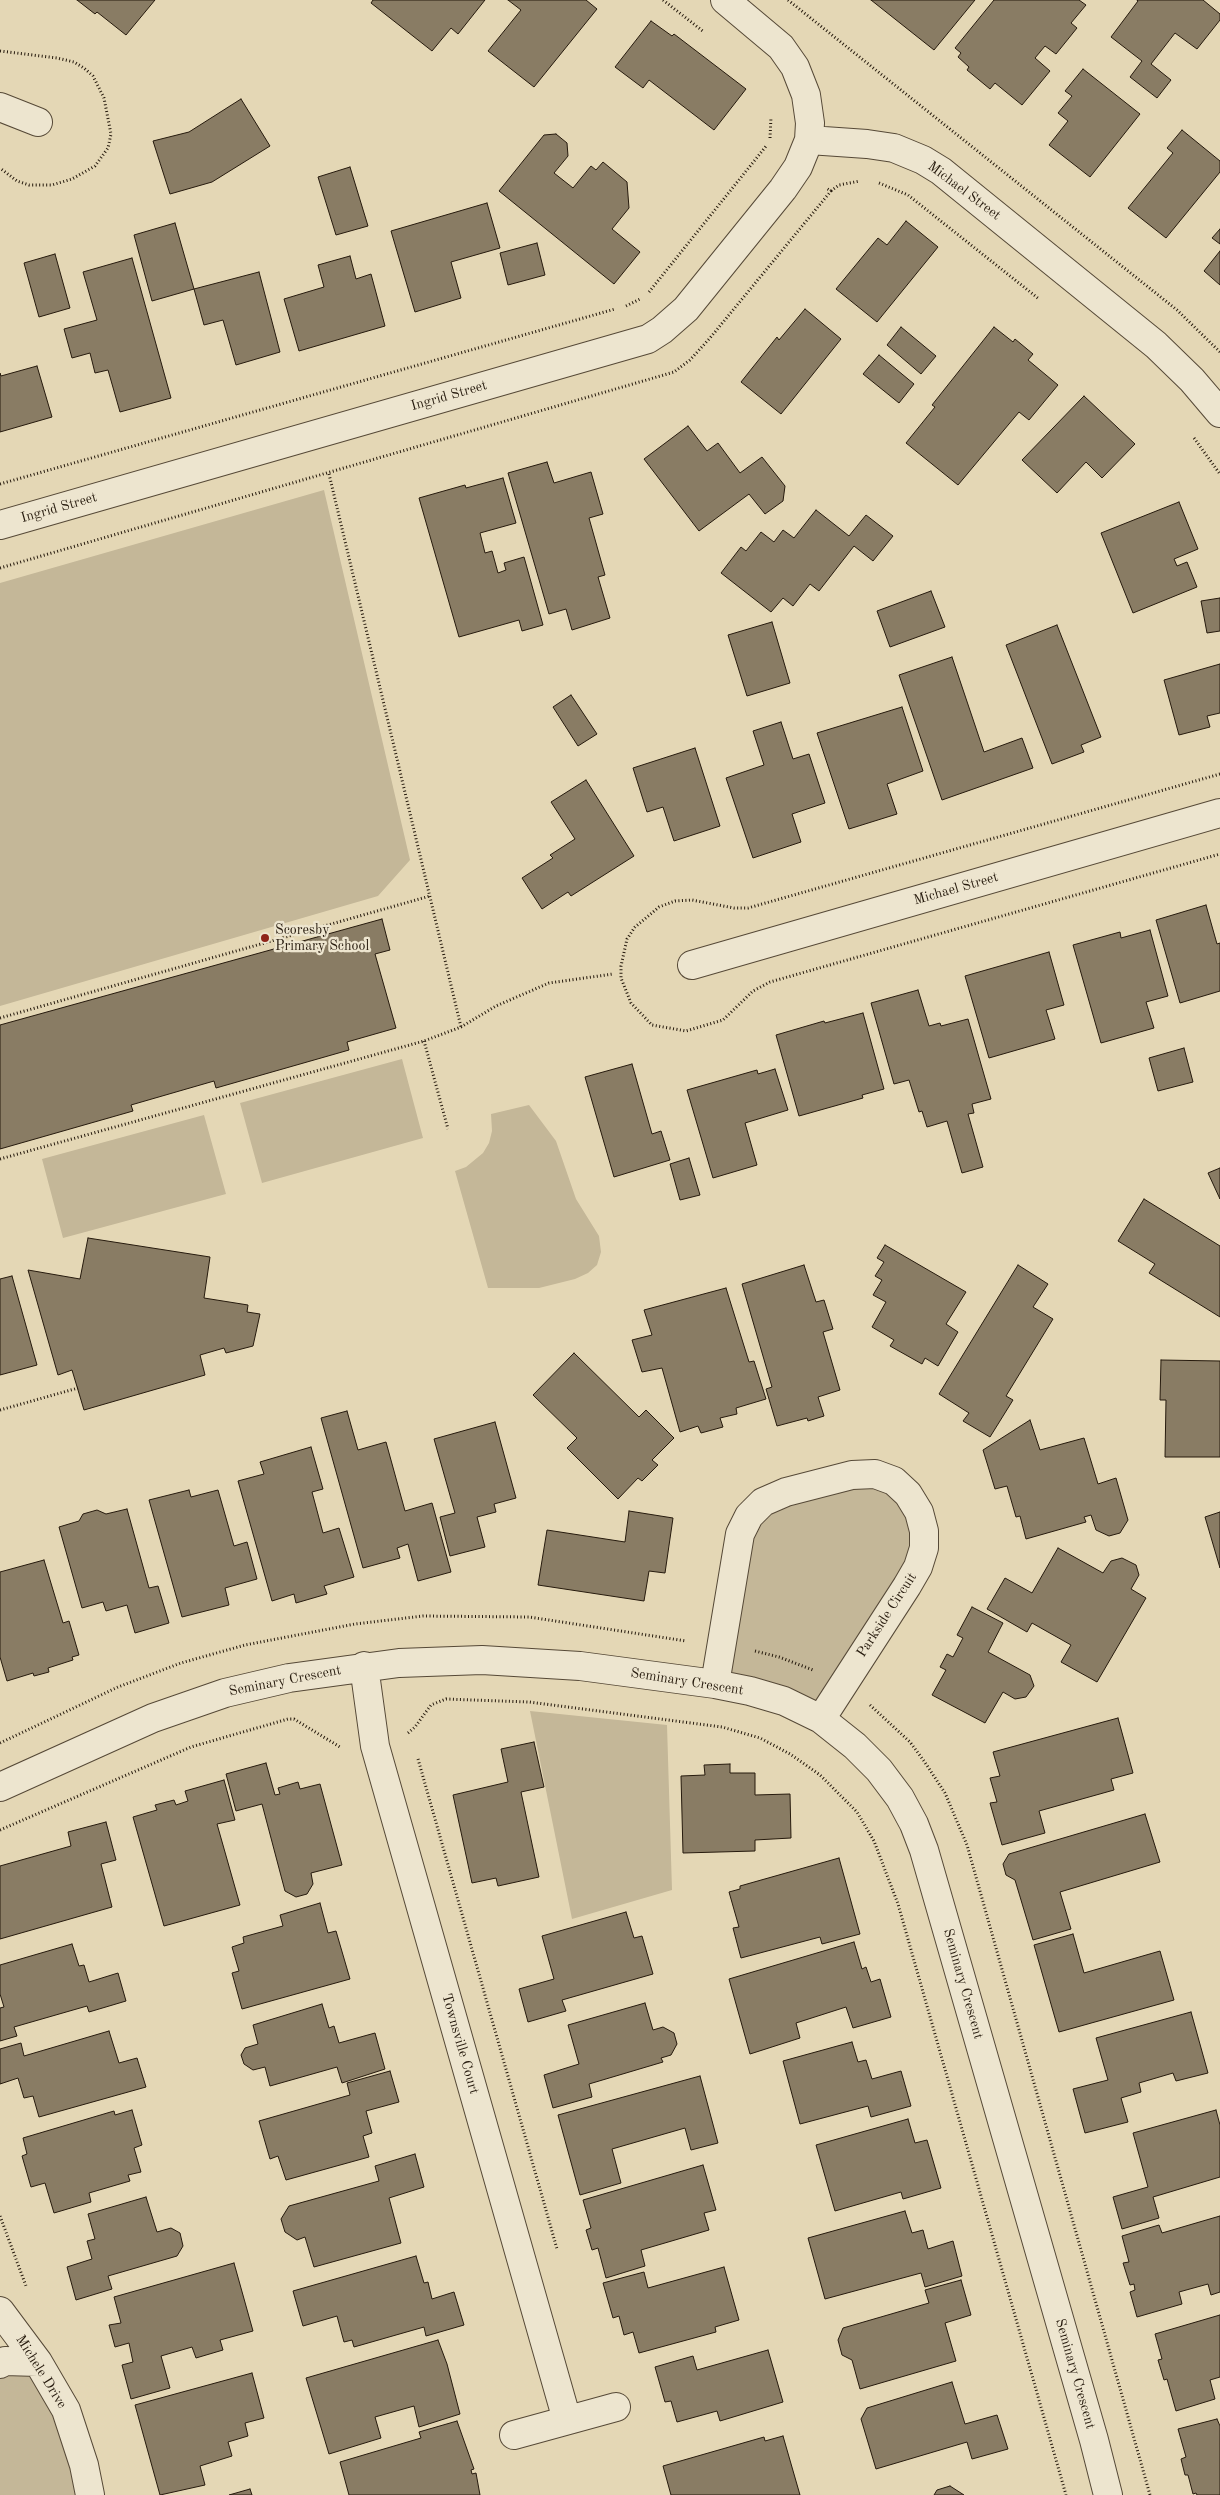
<!DOCTYPE html>
<style>
body{margin:0}
canvas{display:block;background:#e4d7b5}
</style>
<canvas width="1220" height="2495"></canvas>
<script>
const c = document.querySelector('canvas').getContext('2d');
c.lineJoin = 'round';
function paint(path, color) { c.fillStyle = color; c.fill(path, 'evenodd'); }
const toPath = rows => new Path2D(rows.map(r => 'M' + r).join(''));
function strokePath(path, color, width, dash) { c.strokeStyle = color; c.lineWidth = width; c.lineCap = dash ? 'butt' : 'round'; c.setLineDash(dash || []); c.stroke(path); }
function drawText(font, color, halo, rows, align = 'center') {
  c.font = font + ' "Old Standard TT",serif'; c.lineWidth = 4.5; c.setLineDash([]); c.textBaseline = 'middle'; c.strokeStyle = halo; c.fillStyle = color; for (const [text, x, y, turn = 0] of rows) {
    c.save(); c.translate(x, y); c.rotate((+turn || 0) * Math.PI / 180); c.textAlign = isNaN(turn) ? turn : align; if (halo) c.strokeText(text, 0, 0); c.fillText(text, 0, 0); c.restore();
  }
}
paint(toPath([
 [324,490,410,860,378,896,0,1006,0,583],
 [402,1059,423,1138,262,1183,240,1103],
 [529,1105,556,1141,576,1199,599,1236,601,1252,597,1265,588,1273,575,1279,539,1288,488,1288,455,1171,466,1167,483,1153,489,1143,492,1131,491,1114],
 [204,1115,226,1194,63,1238,42,1159],
 [875,1474,924,1531,821,1719,715,1684,749,1516],
 [530,1711,667,1725,672,1890,572,1919],
 [38,2362,90,2495,0,2495,0,2364]
]), '#c4b798');
const building = toPath([
 [77,0,155,0,126,35,97,12,95,14,77,0],
 [373,0,485,0,458,34,451,28,432,51,371,3,373,0],
 [508,0,586,0,597,9,534,87,488,51,521,10,508,0],
 [871,0,975,0,934,50,871,0],
 [994,0,1079,0,1086,5,1071,23,1077,28,1056,54,1045,46,1035,58,1050,71,1022,105,995,83,990,89,967,70,969,67,958,57,961,53,955,48,994,0],
 [1137,0,1203,0,1220,14,1220,20,1197,49,1175,33,1151,64,1171,80,1157,98,1130,77,1142,61,1111,37,1138,1,1137,0],
 [651,21,672,36,674,34,746,89,714,130,649,80,643,88,615,67,651,21],
 [1083,69,1140,114,1090,177,1049,145,1068,121,1058,113,1072,96,1065,91,1083,69],
 [241,99,270,146,212,182,170,194,153,141,189,132,241,99],
 [1182,130,1220,161,1220,172,1166,238,1128,208,1173,153,1167,148,1182,130],
 [556,134,567,143,568,156,554,173,573,188,591,166,596,170,603,162,627,182,629,208,612,229,640,252,614,284,499,191,544,135,556,134],
 [350,167,368,226,336,235,318,177,350,167],
 [487,203,500,248,451,262,461,298,415,312,391,231,487,203],
 [906,221,938,247,877,322,836,289,878,238,887,245,906,221],
 [175,223,194,289,152,301,134,235,175,223],
 [1220,229,1220,244,1212,238,1220,229],
 [537,243,545,275,508,285,500,253,537,243],
 [1220,251,1220,285,1204,271,1220,251],
 [55,254,70,308,39,317,24,263,55,254],
 [350,256,356,279,371,274,385,326,299,351,284,299,324,287,318,265,350,256],
 [132,258,171,398,120,412,108,370,95,373,90,353,72,358,64,329,97,320,83,272,132,258],
 [259,272,280,352,236,365,223,320,204,325,194,289,259,272],
 [805,309,841,339,781,414,741,382,777,337,779,340,805,309],
 [901,327,936,356,921,374,887,345,901,327],
 [994,327,1013,342,1015,339,1033,354,1028,360,1058,385,1029,420,1019,412,958,485,906,443,935,407,932,405,994,327],
 [879,355,914,384,899,403,863,374,879,355],
 [37,366,52,417,0,432,0,373,1,376,37,366],
 [1084,396,1135,444,1102,478,1086,462,1057,493,1022,460,1084,396],
 [688,426,707,451,718,443,740,473,762,457,785,486,783,501,765,514,749,494,699,531,644,459,688,426],
 [547,462,554,483,591,472,603,514,589,518,605,575,598,577,610,618,572,630,566,609,549,614,508,473,547,462],
 [503,478,516,523,480,533,485,553,492,551,498,573,506,570,504,563,524,557,543,625,522,631,519,620,459,637,419,498,465,485,466,488,503,478],
 [1179,502,1198,549,1174,559,1177,566,1187,562,1197,587,1133,613,1101,533,1179,502],
 [816,510,849,536,866,515,893,536,873,561,854,546,819,591,810,584,793,606,783,598,771,612,721,573,741,547,746,551,761,532,774,542,783,530,794,538,816,510],
 [931,591,945,627,890,647,877,611,931,591],
 [1220,598,1220,631,1207,633,1201,601,1220,598],
 [772,622,790,683,747,696,728,635,772,622],
 [1057,625,1101,737,1081,745,1084,752,1052,764,1006,645,1057,625],
 [952,657,984,752,1022,738,1033,768,942,800,899,675,952,657],
 [1220,664,1220,713,1207,716,1210,727,1179,735,1164,680,1220,664],
 [571,695,597,734,578,746,553,707,571,695],
 [902,707,923,771,887,784,897,814,849,829,817,733,902,707],
 [781,722,793,759,809,754,825,803,792,814,801,842,753,858,726,778,764,765,753,731,781,722],
 [695,748,720,826,674,841,663,807,647,812,633,768,695,748],
 [586,780,634,856,571,896,568,892,542,909,522,878,553,858,550,855,575,839,551,802,586,780],
 [1206,905,1217,944,1220,943,1220,991,1180,1003,1156,920,1206,905],
 [382,919,390,950,375,954,396,1028,347,1042,349,1050,216,1088,214,1081,131,1105,133,1111,0,1149,0,1025,382,919],
 [1150,930,1168,996,1146,1002,1154,1028,1101,1043,1073,945,1120,932,1121,938,1150,930],
 [1049,952,1064,1005,1046,1010,1055,1039,989,1058,965,976,1049,952],
 [918,990,929,1026,940,1023,941,1026,968,1019,991,1099,972,1104,974,1113,968,1114,983,1167,962,1173,947,1121,927,1127,922,1111,919,1112,909,1080,894,1084,871,1003,918,990],
 [863,1013,884,1089,862,1095,863,1098,799,1116,776,1035,824,1021,825,1023,863,1013],
 [1184,1048,1193,1082,1158,1091,1149,1058,1184,1048],
 [632,1064,652,1134,661,1131,670,1160,614,1177,585,1077,632,1064],
 [775,1069,788,1110,745,1123,757,1165,713,1178,687,1090,757,1070,758,1074,775,1069],
 [689,1158,700,1195,680,1200,670,1164,689,1158],
 [1220,1168,1220,1199,1208,1173,1220,1168],
 [1144,1199,1220,1246,1220,1317,1149,1273,1155,1264,1118,1241,1144,1199],
 [88,1238,210,1257,204,1298,248,1305,247,1312,260,1314,253,1346,226,1353,224,1348,200,1355,205,1375,84,1410,72,1370,58,1375,28,1270,80,1279,88,1238],
 [885,1245,966,1292,946,1324,958,1332,938,1366,925,1358,922,1364,890,1346,894,1340,872,1327,886,1302,873,1295,882,1280,875,1276,884,1262,877,1258,885,1245],
 [804,1265,816,1302,824,1300,833,1329,823,1332,840,1390,818,1397,824,1416,808,1421,807,1418,777,1426,766,1389,772,1387,742,1284,804,1265],
 [1018,1265,1048,1284,1033,1307,1053,1319,1006,1396,1013,1400,990,1437,963,1421,969,1413,939,1394,1018,1265],
 [12,1276,37,1365,0,1375,0,1279,12,1276],
 [726,1288,749,1362,754,1361,766,1399,736,1408,737,1414,720,1418,723,1427,701,1433,698,1426,680,1432,662,1368,642,1372,632,1340,652,1335,644,1310,726,1288],
 [574,1353,639,1417,646,1410,674,1438,652,1460,658,1465,642,1481,638,1478,618,1499,567,1448,577,1438,533,1395,574,1353],
 [1161,1360,1220,1361,1220,1457,1165,1457,1166,1400,1160,1400,1161,1360],
 [347,1411,358,1450,386,1442,405,1511,432,1503,451,1572,418,1581,408,1544,397,1548,400,1558,363,1568,321,1418,347,1411],
 [1030,1420,1040,1450,1084,1438,1098,1484,1116,1478,1128,1520,1120,1533,1109,1536,1096,1530,1091,1515,1084,1517,1086,1522,1026,1539,1020,1516,1016,1517,1007,1486,995,1489,983,1450,1030,1420],
 [495,1422,516,1498,494,1504,496,1512,477,1517,485,1547,450,1556,440,1517,455,1513,434,1439,495,1422],
 [311,1447,323,1489,312,1492,323,1533,339,1528,354,1577,324,1586,327,1594,296,1603,294,1594,272,1601,238,1481,264,1474,260,1462,311,1447],
 [189,1490,191,1497,218,1490,234,1546,247,1542,257,1579,225,1588,229,1605,182,1617,149,1500,189,1490],
 [127,1509,149,1588,158,1586,169,1623,135,1633,127,1605,106,1611,103,1602,82,1608,59,1527,79,1521,83,1514,97,1510,106,1514,127,1509],
 [629,1511,673,1518,665,1573,649,1571,644,1601,538,1585,547,1530,625,1542,629,1511],
 [1220,1512,1220,1568,1205,1517,1220,1512],
 [1058,1548,1103,1573,1111,1561,1122,1558,1136,1565,1139,1575,1131,1589,1146,1598,1097,1682,1061,1662,1071,1645,1032,1623,1027,1632,987,1609,1005,1578,1032,1593,1058,1548],
 [44,1560,63,1623,69,1621,79,1655,72,1657,73,1660,48,1668,49,1672,34,1676,33,1673,7,1681,0,1657,0,1572,44,1560],
 [972,1607,1003,1623,988,1652,1030,1675,1034,1686,1026,1697,1015,1699,1003,1692,985,1723,932,1695,946,1670,940,1667,947,1654,953,1657,963,1638,957,1635,972,1607],
 [1118,1718,1133,1773,1111,1779,1114,1790,1039,1811,1045,1833,1002,1845,990,1803,997,1802,990,1778,1000,1776,993,1752,1118,1718],
 [534,1742,544,1787,521,1792,539,1877,498,1886,496,1878,472,1883,453,1795,508,1782,501,1749,534,1742],
 [266,1763,275,1795,280,1794,278,1788,298,1782,300,1789,320,1784,342,1865,311,1873,313,1884,307,1894,296,1897,285,1891,262,1804,236,1811,226,1774,266,1763],
 [730,1764,730,1773,755,1773,755,1795,790,1794,791,1838,755,1840,755,1851,683,1853,681,1776,705,1775,704,1765,730,1764],
 [224,1780,235,1820,217,1824,240,1905,164,1926,133,1817,157,1810,155,1805,174,1800,176,1805,188,1801,185,1791,224,1780],
 [1145,1814,1160,1862,1060,1892,1071,1929,1033,1940,1015,1880,1006,1875,1003,1864,1009,1854,1145,1814],
 [106,1822,116,1860,101,1864,112,1907,0,1939,0,1866,71,1846,68,1832,106,1822],
 [839,1858,860,1934,822,1944,820,1937,741,1958,733,1928,739,1927,729,1892,740,1889,740,1886,839,1858],
 [320,1903,328,1933,336,1931,350,1979,242,2009,232,1973,239,1971,232,1947,244,1943,243,1937,283,1926,280,1915,320,1903],
 [626,1912,634,1938,642,1936,653,1974,562,2000,566,2011,528,2022,519,1989,554,1979,542,1936,626,1912],
 [1073,1934,1084,1973,1160,1951,1174,2000,1059,2032,1034,1945,1073,1934],
 [854,1942,862,1969,866,1967,871,1982,880,1979,891,2017,853,2028,846,2007,796,2023,800,2038,750,2054,729,1979,854,1942],
 [72,1944,79,1966,84,1965,89,1982,118,1973,126,2001,89,2012,87,2006,14,2027,17,2036,0,2041,0,2008,4,2007,0,1994,0,1965,72,1944],
 [645,2003,653,2030,663,2027,674,2033,677,2044,671,2055,661,2058,663,2062,589,2084,592,2097,553,2108,544,2075,579,2064,568,2025,645,2003],
 [322,2004,329,2028,334,2026,339,2043,375,2033,385,2069,342,2083,337,2067,270,2086,265,2067,253,2070,244,2064,241,2055,245,2048,258,2044,253,2025,322,2004],
 [1191,2012,1208,2073,1176,2081,1173,2073,1139,2083,1141,2092,1121,2098,1128,2122,1085,2133,1073,2089,1108,2080,1096,2038,1191,2012],
 [109,2031,119,2063,137,2058,146,2087,39,2117,33,2096,24,2098,18,2078,0,2084,0,2049,21,2043,24,2056,109,2031],
 [852,2042,858,2062,866,2060,872,2079,901,2071,911,2106,871,2117,868,2106,800,2124,783,2061,852,2042],
 [390,2071,399,2102,366,2111,372,2133,363,2136,369,2157,286,2180,278,2156,270,2159,259,2121,350,2095,347,2083,390,2071],
 [700,2076,718,2143,691,2150,685,2128,612,2149,621,2183,580,2195,558,2115,700,2076],
 [132,2110,142,2145,134,2148,141,2172,128,2175,130,2181,89,2193,91,2202,54,2213,45,2183,31,2187,22,2156,27,2154,23,2138,114,2111,115,2115,132,2110],
 [1216,2110,1220,2125,1220,2177,1153,2197,1159,2218,1122,2229,1113,2197,1148,2187,1133,2133,1216,2110],
 [908,2119,915,2143,927,2140,941,2188,903,2199,901,2192,835,2211,816,2145,908,2119],
 [415,2154,424,2187,389,2198,401,2243,314,2267,305,2237,297,2240,285,2232,281,2219,289,2206,379,2181,375,2166,415,2154],
 [703,2165,716,2210,704,2213,709,2230,641,2250,645,2266,606,2278,598,2248,592,2250,586,2230,591,2228,583,2200,703,2165],
 [146,2197,157,2232,171,2228,180,2233,183,2246,177,2256,108,2276,112,2289,76,2300,67,2267,92,2259,87,2241,95,2239,88,2214,146,2197],
 [905,2211,912,2233,923,2230,928,2249,953,2241,962,2276,925,2287,921,2273,825,2299,808,2238,905,2211],
 [1220,2216,1220,2292,1211,2295,1208,2284,1179,2292,1182,2304,1137,2317,1130,2292,1135,2290,1134,2284,1130,2285,1123,2263,1129,2262,1122,2236,1159,2225,1162,2233,1220,2216],
 [416,2256,424,2283,428,2282,432,2299,454,2292,464,2325,426,2336,424,2327,354,2347,352,2340,344,2342,337,2316,303,2326,293,2291,416,2256],
 [234,2263,253,2331,220,2340,223,2350,196,2358,192,2347,161,2356,170,2388,131,2399,122,2365,133,2362,129,2343,115,2347,109,2325,121,2323,114,2297,234,2263],
 [724,2267,739,2320,715,2327,716,2332,639,2353,633,2332,624,2335,619,2316,613,2318,603,2283,644,2272,648,2288,724,2267],
 [961,2280,971,2315,945,2323,956,2361,860,2389,852,2360,842,2355,838,2340,843,2328,929,2303,925,2290,961,2280],
 [1220,2315,1220,2377,1210,2380,1215,2399,1176,2411,1167,2379,1164,2380,1158,2360,1162,2359,1155,2334,1220,2315],
 [438,2340,447,2364,460,2414,419,2427,414,2406,375,2417,381,2438,329,2454,306,2378,438,2340],
 [768,2350,783,2402,720,2421,717,2411,677,2422,671,2401,665,2402,655,2367,693,2356,697,2370,768,2350],
 [252,2373,264,2418,245,2423,248,2436,228,2442,232,2456,200,2466,205,2485,160,2495,135,2405,252,2373],
 [952,2382,965,2424,997,2415,1008,2449,972,2459,967,2442,876,2469,861,2419,867,2408,952,2382],
 [1217,2419,1220,2426,1220,2495,1197,2495,1196,2493,1193,2494,1188,2475,1185,2475,1181,2459,1186,2457,1178,2429,1217,2419],
 [457,2421,474,2469,471,2470,472,2474,476,2473,480,2495,349,2495,340,2462,421,2438,419,2432,457,2421],
 [783,2436,800,2495,671,2495,663,2466,764,2437,765,2441,783,2436],
 [950,2486,964,2495,934,2495,937,2490,950,2486],
 [250,2489,252,2495,229,2495,250,2489]
]);
paint(building, '#897c64');
strokePath(building, '#261a0d', 1);
const street = toPath([
 [725,0,781,47,795,67,806,95,810,123,809,140,867,144,894,148,923,160,941,171,1156,345,1192,380,1220,413],
 [0,107,38,122],
 [0,525,648,339,662,330,686,309,783,189,798,167,809,140],
 [692,965,1220,813],
 [364,1666,375,1746,567,2420],
 [715,1684,740,1534,749,1516,763,1502,786,1492,852,1475,875,1474,894,1481,908,1494,919,1512,924,1531,924,1548,918,1567,907,1586,821,1719],
 [0,1787,153,1718,225,1693,289,1678,399,1663,482,1660,580,1666,715,1684,750,1691,784,1701,821,1719,855,1746,879,1770,900,1798,914,1824,924,1850,1094,2440,1108,2495],
 [0,2311,38,2362,66,2410,84,2465,90,2495],
 [0,2364,5,2361,38,2362],
 [514,2435,616,2407]
]);
strokePath(street, '#564937', 30);
strokePath(toPath([
 [663,0,704,32],
 [788,0,1177,310,1220,352],
 [0,51,57,58,74,62,84,68,93,76,104,98,111,134,108,148,95,166,72,179,52,185,29,185,17,181,0,168],
 [770,138,771,117],
 [879,183,908,195,1039,299],
 [831,191,839,185,860,181],
 [649,292,767,145],
 [626,306,640,299],
 [1194,438,1220,474],
 [329,474,461,1027],
 [0,484,615,309],
 [0,568,674,372,690,360,710,338,831,191,826,188],
 [1220,774,748,908,734,908,692,900,675,901,659,907,635,927,627,939,621,966,621,978,631,1003,652,1025,686,1031,723,1020,753,991,770,982,1220,854],
 [0,1018,430,896],
 [424,1041,448,1129],
 [0,1159,424,1041,461,1027,496,1006,549,983,613,974],
 [0,1410,78,1388],
 [755,1651,779,1657,813,1670],
 [870,1705,910,1742,924,1761,945,1793,967,1845,1150,2495],
 [408,1733,415,1727,431,1705,446,1699,529,1702,722,1727,760,1738,790,1754,820,1775,857,1812,874,1841,898,1904,1066,2495],
 [0,1743,118,1687,181,1663,245,1645,355,1624,423,1616,529,1617,686,1641],
 [418,1759,557,2249],
 [0,1830,191,1747,288,1719,294,1719,340,1747],
 [0,2216,26,2286]
]), '#261a0d', 3, [1, 2.5]);
strokePath(street, '#ede5cf', 28);
for (const [x, y, r, color] of [
 [265,938,5,"#8f2418"]
]) { const dot = new Path2D(); dot.arc(x, y, r, 0, 2 * Math.PI); c.fillStyle = color; c.fill(dot); strokePath(dot, '#ede5cf', 2); }
drawText('14px', '#261a0d', '#ede5cf', [
 ["Michael Street",964,191,37],
 ["Ingrid Street",449,396,-16],
 ["Ingrid Street",59,508,-16],
 ["Michael Street",956,889,-16],
 ["Parkside Circuit",887,1615,-57],
 ["Seminary Crescent",285,1681,-11],
 ["Seminary Crescent",687,1682,9],
 ["Seminary Crescent",963,1984,74],
 ["Townsville Court",460,2044,74],
 ["Michele Drive",41,2372,58],
 ["Seminary Crescent",1075,2374,74]
]);
drawText('14px', '#261a0d', '#ede5cf', [
 ["Scoresby",275,930],
 ["Primary School",275,946]
], 'left');
</script>
